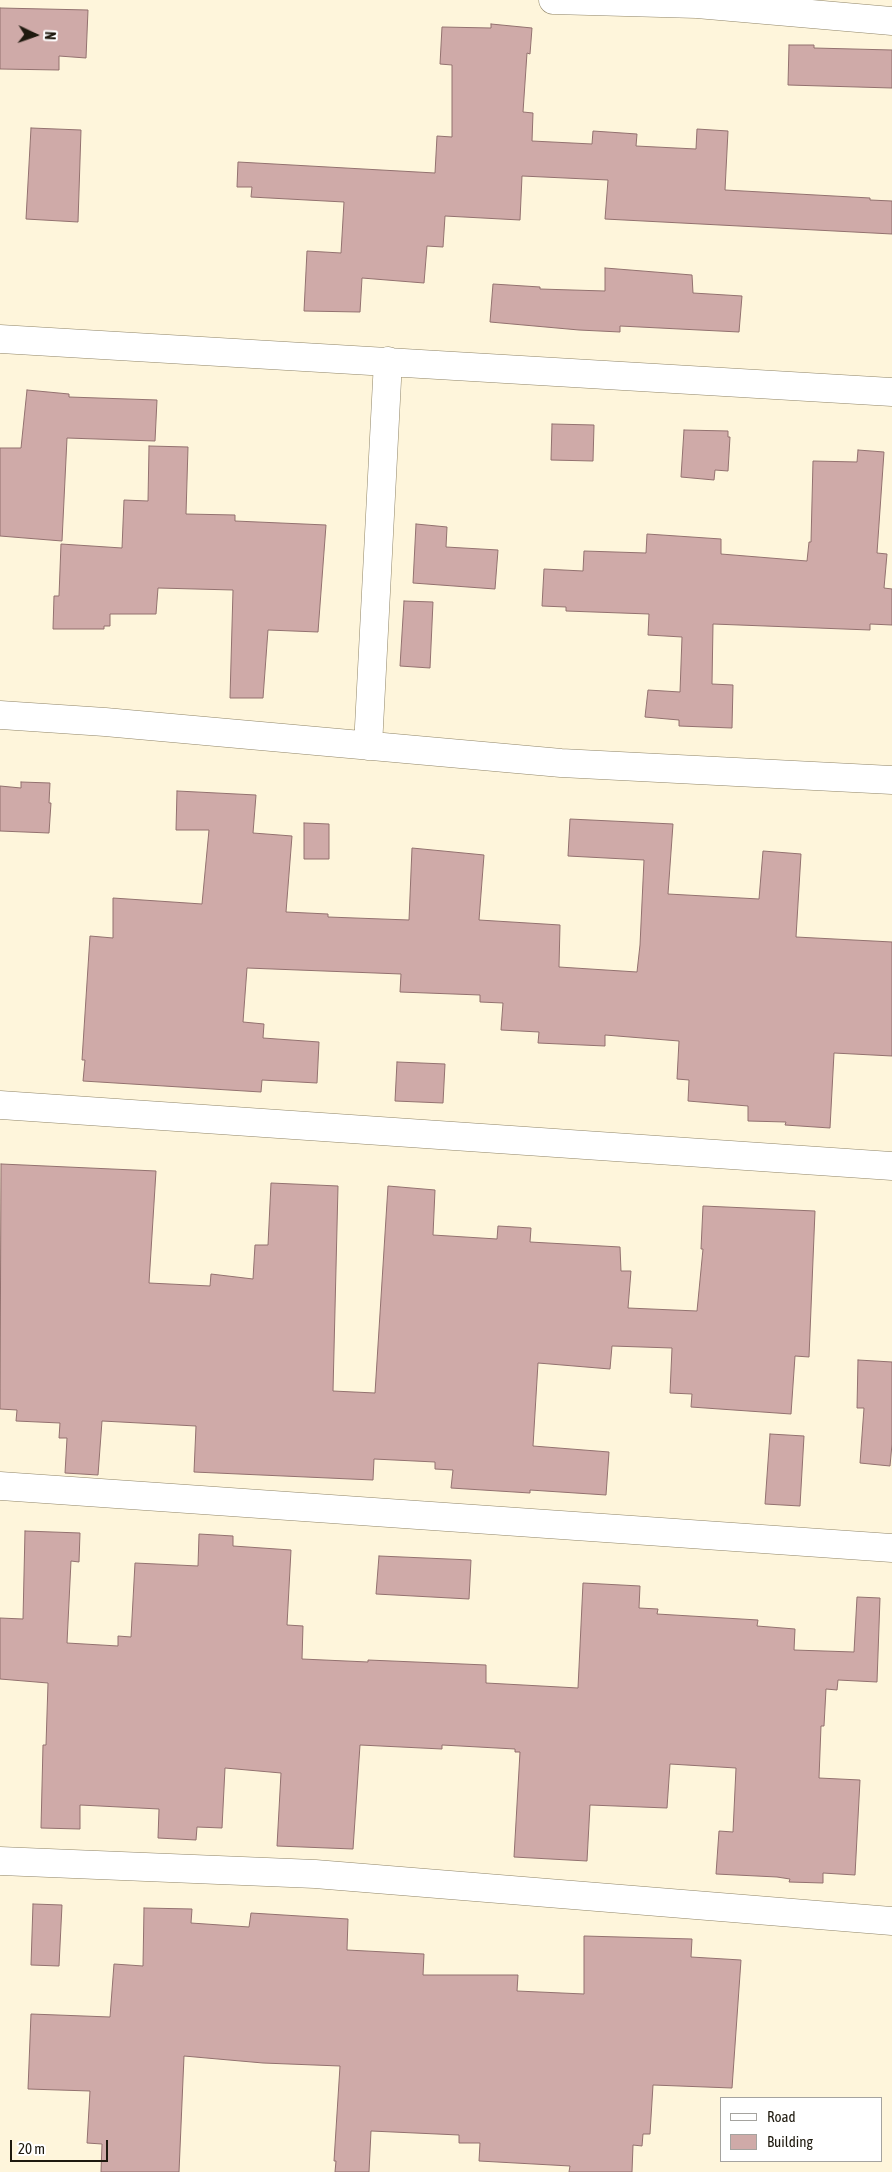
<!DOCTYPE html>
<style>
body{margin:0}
#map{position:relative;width:892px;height:2172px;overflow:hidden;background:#fef5db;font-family:"Asap Condensed",sans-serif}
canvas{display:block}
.legend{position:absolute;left:720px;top:2097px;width:162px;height:65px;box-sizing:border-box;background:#fff;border:1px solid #a5a39f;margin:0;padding:6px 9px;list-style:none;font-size:15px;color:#1e190e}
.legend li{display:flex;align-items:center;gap:10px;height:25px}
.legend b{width:25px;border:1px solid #a5a39f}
.north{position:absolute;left:10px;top:10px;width:50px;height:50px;-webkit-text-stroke:4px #fff;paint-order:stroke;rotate:93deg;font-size:14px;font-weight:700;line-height:20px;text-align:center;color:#1e190e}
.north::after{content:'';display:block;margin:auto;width:18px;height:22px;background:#1e190e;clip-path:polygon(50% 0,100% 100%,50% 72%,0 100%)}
.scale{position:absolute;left:10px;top:2140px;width:98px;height:22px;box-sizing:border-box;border:2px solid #1e190e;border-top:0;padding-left:6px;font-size:15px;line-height:18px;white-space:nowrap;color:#1e190e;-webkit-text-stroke:4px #fff;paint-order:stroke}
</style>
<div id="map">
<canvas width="892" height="2172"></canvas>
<ul class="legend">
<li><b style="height:6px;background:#fff"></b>Road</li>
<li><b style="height:14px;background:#cfaaa8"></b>Building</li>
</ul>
<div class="north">N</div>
<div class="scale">20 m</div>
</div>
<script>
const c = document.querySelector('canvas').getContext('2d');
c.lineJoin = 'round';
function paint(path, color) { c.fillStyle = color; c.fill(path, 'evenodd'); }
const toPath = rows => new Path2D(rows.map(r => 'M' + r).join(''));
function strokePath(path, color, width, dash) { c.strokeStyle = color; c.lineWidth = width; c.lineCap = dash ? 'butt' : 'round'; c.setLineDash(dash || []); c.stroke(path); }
const building = toPath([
 [0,8,88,10,86,58,59,56,59,70,0,69,0,8],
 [491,24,532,28,530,54,527,53,523,112,533,113,532,141,592,144,593,131,637,134,636,146,696,149,697,129,728,131,725,190,870,198,870,200,892,201,892,234,605,219,608,180,522,176,520,220,445,216,443,247,427,246,424,283,362,278,360,312,304,311,307,251,341,253,344,202,251,197,252,187,237,187,238,162,435,173,437,136,452,137,452,65,440,64,442,27,491,28,491,24],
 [789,45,814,45,814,48,892,50,892,88,788,85,789,45],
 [31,128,81,130,78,222,26,219,31,128],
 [605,268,692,275,693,293,742,296,739,332,620,326,620,332,579,330,490,322,493,284,540,287,540,289,605,291,605,268],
 [27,390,69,394,69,397,157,400,155,441,67,438,62,541,0,536,0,448,21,448,27,390],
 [552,424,594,425,593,461,551,460,552,424],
 [684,430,728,431,728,437,730,437,728,471,715,470,714,480,681,477,684,430],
 [149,446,188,447,186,514,235,515,235,521,326,525,318,632,268,630,263,698,230,698,233,590,158,588,156,614,110,614,110,626,104,626,104,629,53,629,54,596,59,596,61,544,122,548,124,500,148,501,149,446],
 [858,450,884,452,877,553,887,554,884,588,892,589,892,625,870,624,870,630,713,624,712,684,733,685,732,728,679,726,679,720,645,717,648,690,680,692,682,637,648,635,649,614,566,611,566,607,542,606,544,569,583,571,584,551,646,553,647,534,721,539,721,554,807,561,809,542,811,542,813,461,857,462,858,450],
 [416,524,447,527,446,547,498,550,495,589,413,583,416,524],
 [404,601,433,602,430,668,400,666,404,601],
 [21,782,50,783,49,803,51,803,49,833,0,831,0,786,21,788,21,782],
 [177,791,256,795,253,833,292,836,286,912,328,914,328,917,409,920,412,848,484,855,479,920,560,925,559,967,637,972,640,945,644,860,568,856,570,819,673,824,668,894,759,899,763,851,801,854,796,937,892,942,892,1056,834,1053,830,1128,785,1125,786,1122,748,1121,748,1106,688,1101,689,1080,677,1079,679,1041,605,1035,605,1046,538,1043,539,1032,501,1030,503,1003,480,1002,480,995,400,992,401,974,247,968,243,1022,264,1024,263,1038,319,1042,317,1083,262,1080,261,1092,83,1081,85,1060,82,1060,90,936,113,938,113,898,202,904,209,830,176,830,177,791],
 [304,823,329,824,329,859,304,859,304,823],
 [397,1062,445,1064,443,1103,395,1101,397,1062],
 [1,1164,156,1171,149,1283,210,1286,211,1274,253,1279,255,1245,268,1245,271,1183,338,1186,333,1391,375,1393,388,1186,435,1190,433,1235,497,1239,498,1226,531,1228,530,1242,620,1247,621,1271,631,1271,628,1308,697,1311,703,1249,701,1249,703,1206,815,1211,809,1357,795,1356,791,1414,691,1407,692,1394,670,1393,672,1348,612,1346,610,1369,538,1363,533,1446,609,1452,606,1495,530,1490,530,1493,451,1488,453,1470,435,1469,435,1462,374,1459,373,1480,194,1472,196,1426,102,1421,98,1475,65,1473,67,1438,59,1438,60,1423,16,1421,17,1410,0,1409,1,1164],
 [858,1360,892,1362,892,1444,890,1466,860,1463,864,1408,857,1408,858,1360],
 [770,1434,804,1436,800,1506,765,1504,770,1434],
 [25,1531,80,1533,79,1562,71,1561,67,1643,118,1646,118,1636,131,1637,135,1563,198,1566,199,1534,233,1536,233,1546,291,1550,287,1625,303,1626,302,1659,368,1662,368,1660,486,1665,486,1683,578,1688,583,1583,640,1586,639,1608,658,1609,657,1614,758,1620,757,1626,795,1629,794,1650,854,1652,857,1597,880,1598,877,1682,838,1680,837,1690,826,1689,824,1726,821,1726,819,1778,860,1780,855,1875,823,1873,823,1883,789,1882,790,1879,777,1877,716,1874,719,1831,733,1832,736,1768,670,1764,667,1808,590,1805,587,1861,514,1857,520,1752,515,1752,515,1749,442,1745,442,1749,360,1745,353,1849,277,1846,281,1773,225,1768,222,1828,197,1827,196,1840,158,1838,159,1809,80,1805,80,1829,41,1828,43,1745,46,1745,48,1683,0,1679,0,1618,23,1619,25,1531],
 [379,1556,471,1560,469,1599,376,1594,379,1556],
 [33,1904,62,1905,59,1966,31,1965,33,1904],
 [144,1908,192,1909,191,1923,249,1927,251,1913,348,1919,347,1950,424,1954,423,1975,518,1975,517,1991,584,1994,584,1936,692,1939,691,1957,741,1960,732,2088,653,2085,650,2134,643,2134,642,2146,633,2145,632,2172,569,2172,570,2166,479,2161,480,2143,459,2143,459,2135,371,2131,369,2172,335,2172,336,2161,334,2161,340,2066,263,2063,184,2056,179,2172,101,2172,102,2144,87,2143,90,2091,28,2089,31,2014,110,2017,114,1964,143,1966,144,1908]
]);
paint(building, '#cfaaa8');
strokePath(building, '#93716f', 1);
const minor = toPath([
 [553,0,697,4,892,21],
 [0,339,892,392],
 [0,715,105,722,561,763,892,780],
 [368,746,388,361],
 [0,1105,892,1166],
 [0,1486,892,1548],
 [0,1861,315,1874,892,1921]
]);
strokePath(minor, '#908568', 29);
strokePath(minor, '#fff', 28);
</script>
